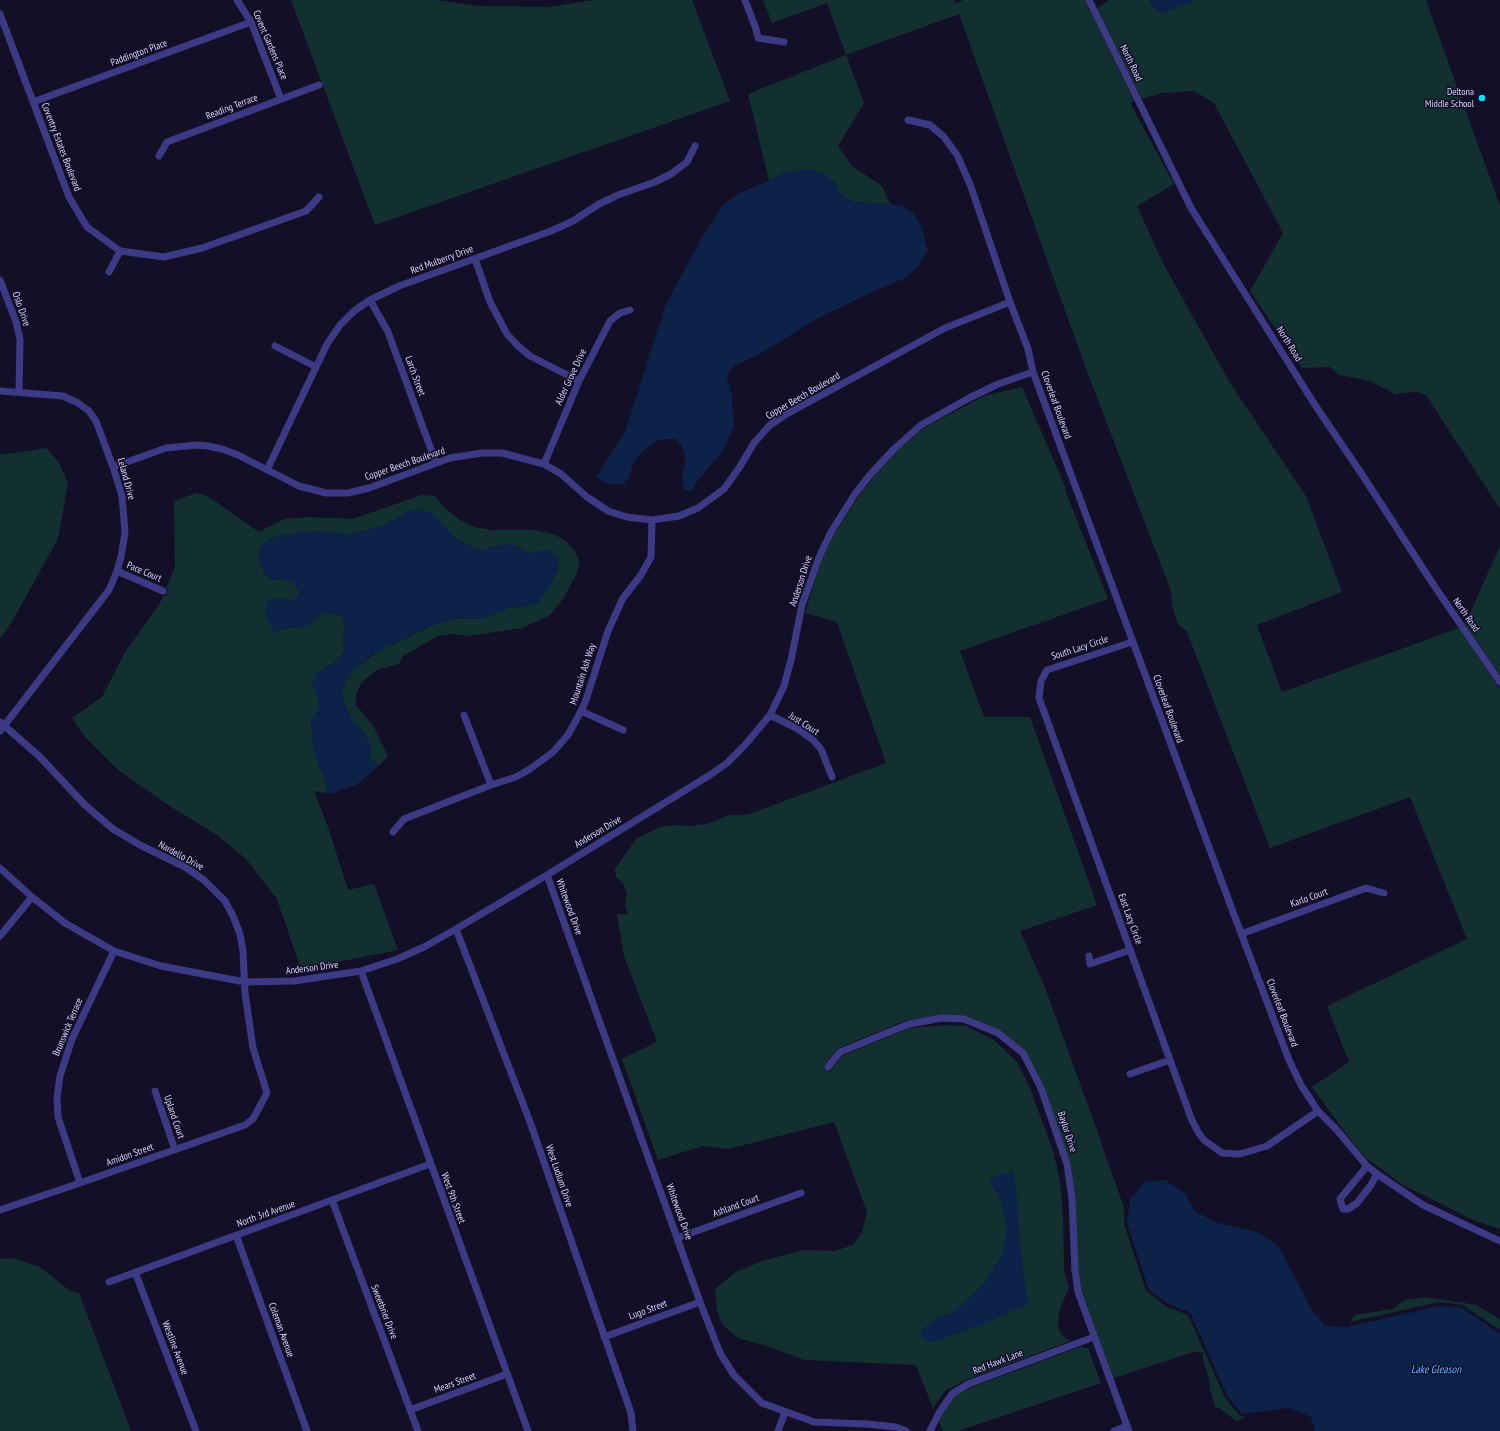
<!DOCTYPE html>
<style>
body{margin:0}
canvas{display:block;background:#130f26}
</style>
<canvas width="1500" height="1431"></canvas>
<script>
const c = document.querySelector('canvas').getContext('2d');
c.lineJoin = 'round';
function paint(path, color) { c.fillStyle = color; c.fill(path, 'evenodd'); }
const toPath = rows => new Path2D(rows.map(r => 'M' + r).join(''));
function strokePath(path, color, width, dash) { c.strokeStyle = color; c.lineWidth = width; c.lineCap = dash ? 'butt' : 'round'; c.setLineDash(dash || []); c.stroke(path); }
function drawText(font, color, halo, rows, align = 'center') {
  c.font = font + ' "PT Sans Narrow",sans-serif'; c.lineWidth = 3; c.setLineDash([]); c.textBaseline = 'middle'; c.strokeStyle = halo; c.fillStyle = color; for (const [text, x, y, turn = 0] of rows) {
    c.save(); c.translate(x, y); c.rotate((+turn || 0) * Math.PI / 180); c.textAlign = isNaN(turn) ? turn : align; if (halo) c.strokeText(text, 0, 0); c.fillText(text, 0, 0); c.restore();
  }
}
paint(toPath([
 [291,0,436,0,479,6,550,7,593,0,692,0,730,101,375,225],
 [763,0,954,0,955,3,964,0,1085,0,1134,101,1130,103,1174,184,1137,206,1164,265,1230,383,1306,496,1342,592,1257,625,1282,692,1459,628,1500,689,1500,1229,1473,1220,1403,1185,1366,1158,1347,1135,1312,1087,1349,1062,1327,1006,1467,939,1410,797,1270,848,1187,632,1178,624,1172,606,1171,591,1085,366,959,14,846,55,864,103,838,146,852,166,882,186,890,204,853,202,841,195,833,181,819,172,786,172,769,181,748,94,846,55,827,3,772,23],
 [1109,0,1149,0,1155,10,1163,13,1196,0,1426,0,1500,206,1500,509,1426,395,1416,392,1395,394,1370,381,1339,375,1330,367,1302,368,1250,291,1283,233,1214,103,1194,91,1162,93,1142,99,1097,9],
 [1022,387,1066,489,1065,490,1108,599,960,651,984,717,1030,717,1097,905,1020,931,1044,985,1093,1119,1124,1208,1124,1224,1146,1291,1167,1307,1188,1315,1225,1398,1240,1416,1246,1417,1236,1421,1221,1409,1215,1407,1210,1389,1209,1379,1203,1360,1203,1353,1193,1352,1108,1380,1092,1338,1071,1271,1070,1216,1068,1180,1060,1148,1037,1085,1023,1058,998,1034,947,1017,907,1020,838,1048,823,1067,829,1073,842,1056,910,1028,948,1025,966,1026,994,1040,1017,1062,1030,1088,1053,1151,1060,1181,1063,1215,1064,1271,1069,1288,1060,1308,1058,1323,1059,1330,1063,1336,1070,1341,966,1380,945,1391,933,1408,916,1365,804,1360,770,1347,738,1338,723,1325,717,1311,715,1289,736,1272,765,1260,804,1250,835,1251,853,1245,862,1232,867,1212,834,1122,729,1149,703,1146,658,1160,622,1059,657,1042,624,956,617,914,628,914,625,905,627,893,622,882,616,877,615,869,636,839,660,827,674,825,692,826,711,823,729,815,747,815,886,763,837,622,805,613,823,556,834,534,858,497,872,479,896,452,924,428,984,396],
 [47,448,59,463,68,483,58,539,14,618,5,632,0,638,0,455],
 [196,493,206,495,259,532,284,519,309,517,352,519,422,495,435,496,442,505,458,519,474,527,492,530,534,530,553,534,565,540,574,550,580,562,576,575,563,599,550,615,522,628,468,636,452,634,438,636,403,656,399,664,377,670,362,682,356,694,356,705,374,727,388,756,379,766,369,757,371,751,366,736,351,717,344,704,342,691,346,680,354,670,378,651,432,626,454,618,482,619,509,608,527,606,551,585,554,577,529,553,519,547,495,546,483,551,477,549,456,539,439,520,429,511,412,510,384,525,352,535,314,531,281,536,268,540,259,558,265,575,271,580,283,579,294,583,300,593,297,598,290,601,279,598,275,633,281,629,309,626,315,618,330,612,342,617,345,633,342,641,345,650,339,659,328,666,311,682,315,687,320,709,311,722,313,745,319,767,324,775,327,793,314,791,329,830,348,890,374,884,398,950,301,969,277,899,246,859,217,835,168,805,117,769,86,738,72,718,102,697,124,654,160,603,163,596,166,596,168,589,166,588,175,567,174,501],
 [1500,546,1500,675,1465,624],
 [12,1258,40,1267,70,1291,79,1293,131,1431,0,1431,0,1259],
 [1425,1297,1476,1305,1495,1316,1500,1320,1500,1330,1463,1305,1439,1302,1350,1322,1355,1315,1392,1309,1405,1300],
 [1080,1347,1088,1348,1101,1383,958,1431,943,1431,937,1417,949,1398,970,1388]
]), '#12302f');
paint(toPath([
 [1149,0,1196,0,1163,13,1155,10],
 [809,169,819,172,833,181,841,195,853,202,891,204,902,206,913,213,922,228,928,252,922,259,917,268,903,279,872,292,818,318,763,352,736,365,730,370,727,379,732,395,734,426,724,449,696,483,692,491,684,490,682,474,685,465,685,455,682,446,676,439,661,439,652,444,640,454,633,464,629,478,623,484,608,484,596,477,625,432,666,304,704,234,724,204,739,193,769,181,786,172],
 [411,510,429,511,439,520,456,539,477,549,483,551,495,546,510,544,519,547,529,553,544,550,550,551,558,558,559,569,551,585,538,603,527,606,509,608,482,619,454,618,432,626,390,645,370,656,354,670,346,680,342,691,344,704,351,717,366,736,370,744,371,751,370,757,379,766,356,785,330,794,327,793,324,775,319,767,313,745,311,722,320,709,315,687,311,682,317,673,339,659,345,650,342,640,345,633,342,617,330,612,315,618,309,626,281,629,275,634,265,615,267,601,279,598,290,601,297,598,300,593,294,583,283,579,271,580,265,575,259,558,259,548,268,540,281,536,314,531,352,535,384,525],
 [1013,1171,1017,1194,1020,1245,1028,1304,983,1324,935,1342,924,1340,920,1332,933,1320,955,1311,983,1285,1002,1255,1007,1230,1001,1201,989,1180,999,1175],
 [1165,1180,1185,1193,1195,1211,1214,1222,1260,1233,1279,1247,1311,1308,1325,1326,1347,1327,1440,1306,1462,1308,1500,1334,1500,1431,1315,1431,1311,1417,1289,1408,1242,1414,1228,1397,1190,1312,1168,1304,1149,1290,1127,1223,1130,1200,1144,1182]
]), '#0c2248');
strokePath(toPath([
 [237,0,251,22,281,99],
 [745,0,756,29,758,38,784,42],
 [1089,0,1191,208,1315,405,1363,476,1433,584,1500,682],
 [0,14,69,197,87,227,120,251,164,257,202,248,306,211,319,197],
 [33,102,251,22],
 [908,120,930,125,944,137,957,155,970,184,1010,302,1028,349,1033,372,1233,912,1289,1060,1301,1085,1318,1111,1336,1129,1367,1166,1377,1174,1423,1205,1500,1241],
 [159,156,167,142,319,85],
 [475,259,490,302,507,334,517,345,530,356,579,381],
 [109,272,120,251],
 [0,280,16,322,20,339,19,392],
 [370,300,388,332,436,463],
 [275,346,316,367],
 [0,391,63,396,78,403,89,411,96,421,113,467,122,496,125,532,121,557,117,571,109,590,0,731],
 [544,464,579,381,610,321,620,313,630,310],
 [113,467,166,448,196,445,208,446,222,449,238,455,299,486,326,493,348,493,369,488,450,458,482,453,502,453,544,464,561,474,587,497,608,511,627,517,652,520,679,516,698,508,724,489,739,468,754,443,770,425,785,415,945,328,1010,302],
 [267,470,327,344,340,325,354,311,370,300,399,286,551,231,573,221,599,204,618,195,655,182,671,174,687,162,695,146],
 [117,571,163,591],
 [1132,642,1047,670,1041,681,1039,698,1191,1118,1198,1132,1204,1140,1222,1153,1240,1154,1267,1146,1318,1111],
 [581,711,623,730],
 [464,715,491,785],
 [770,715,796,728,813,740,821,749,832,777],
 [0,722,39,756,85,805,113,829,140,845,185,867,204,880,225,901,233,916,240,934,243,951,245,993,253,1048,267,1093,253,1119,245,1125,80,1183,0,1210],
 [393,832,404,819,491,785,516,777,530,769,553,752,568,735,581,711,586,700,608,631,623,598,641,575,651,557,652,520],
 [0,868,32,897,65,923,114,951,161,966,245,982,294,981,361,971,397,959,424,947,456,929,547,875,710,775,727,763,745,745,770,715,784,686,791,660,802,605,820,555,831,532,855,494,869,476,894,449,921,425,969,398,998,384,1033,372],
 [547,875,700,1302,720,1353,734,1375,762,1403,814,1422,867,1424,896,1427,906,1431],
 [456,929,530,1122,631,1413,633,1431],
 [1241,934,1366,888,1384,893],
 [0,936,32,897],
 [1089,956,1090,964,1130,950],
 [361,971,528,1431],
 [828,1067,840,1052,909,1024,942,1018,964,1019,998,1033,1023,1053,1041,1088,1067,1164,1072,1198,1075,1269,1078,1292,1129,1431],
 [1130,1074,1170,1060],
 [155,1091,175,1150],
 [1367,1166,1340,1199,1343,1209,1348,1209,1357,1203,1371,1185,1377,1174],
 [80,1183,58,1117,57,1098,60,1076,72,1039,114,951],
 [332,1200,418,1431],
 [236,1235,307,1431],
 [677,1238,801,1193],
 [135,1272,196,1431],
 [109,1282,430,1164],
 [604,1337,700,1302],
 [410,1410,507,1374],
 [778,1431,785,1412],
 [930,1431,939,1413,952,1394,968,1384,1094,1337],
 [1114,1431,1127,1426]
]), '#3d3a85', 7);
for (const [x, y, r, color] of [
 [1482,98,4,"#00e5ff"]
]) { const dot = new Path2D(); dot.arc(x, y, r, 0, 2 * Math.PI); c.fillStyle = color; c.fill(dot); strokePath(dot, '#130f26', 1.5); }
drawText('10px', '#d9d4ff', '#130f26', [
 ["Covent Gardens Place",270,45,67],
 ["Paddington Place",139,53,-20],
 ["North Road",1131,63,64],
 ["Reading Terrace",232,107,-21],
 ["Coventry Estates Boulevard",61,147,69],
 ["Red Mulberry Drive",442,260,-20],
 ["Oslo Drive",21,309,71],
 ["North Road",1289,344,58],
 ["Larch Street",415,376,70],
 ["Alder Grove Drive",571,377,-65],
 ["Copper Beech Boulevard",803,396,-30],
 ["Cloverleaf Boulevard",1056,405,70],
 ["Copper Beech Boulevard",405,464,-19],
 ["Leland Drive",126,479,75],
 ["Pace Court",144,572,23],
 ["Anderson Drive",801,581,-72],
 ["North Road",1466,615,55],
 ["South Lacy Circle",1080,648,-18],
 ["Mountain Ash Way",583,674,-72],
 ["Cloverleaf Boulevard",1168,709,70],
 ["Just Court",804,724,33],
 ["Anderson Drive",598,832,-31],
 ["Nardello Drive",181,856,29],
 ["Karlo Court",1309,898,-20],
 ["Whitewood Drive",569,907,70],
 ["East Lacy Circle",1130,919,70],
 ["Anderson Drive",312,968,-7],
 ["Cloverleaf Boulevard",1282,1013,69],
 ["Brunswick Terrace",68,1027,-67],
 ["Upland Court",174,1117,71],
 ["Baylor Drive",1067,1132,72],
 ["Amidon Street",130,1155,-20],
 ["West Ludlum Drive",559,1176,71],
 ["West 9th Street",453,1198,70],
 ["Ashland Court",736,1206,-20],
 ["Whitewood Drive",679,1212,70],
 ["North 3rd Avenue",266,1214,-20],
 ["Lugo Street",648,1310,-20],
 ["Sweetbrier Drive",384,1312,69],
 ["Coleman Avenue",281,1330,70],
 ["Westline Avenue",175,1348,69],
 ["Red Hawk Lane",998,1362,-21],
 ["Mears Street",455,1383,-20]
]);
drawText('10px', '#d9d4ff', '#130f26', [
 ["Deltona",1474,92],
 ["Middle School",1474,104]
], 'right');
drawText('italic 11px', '#62b6ff', '#130f26', [
 ["Lake Gleason",1436,1370]
]);
</script>
